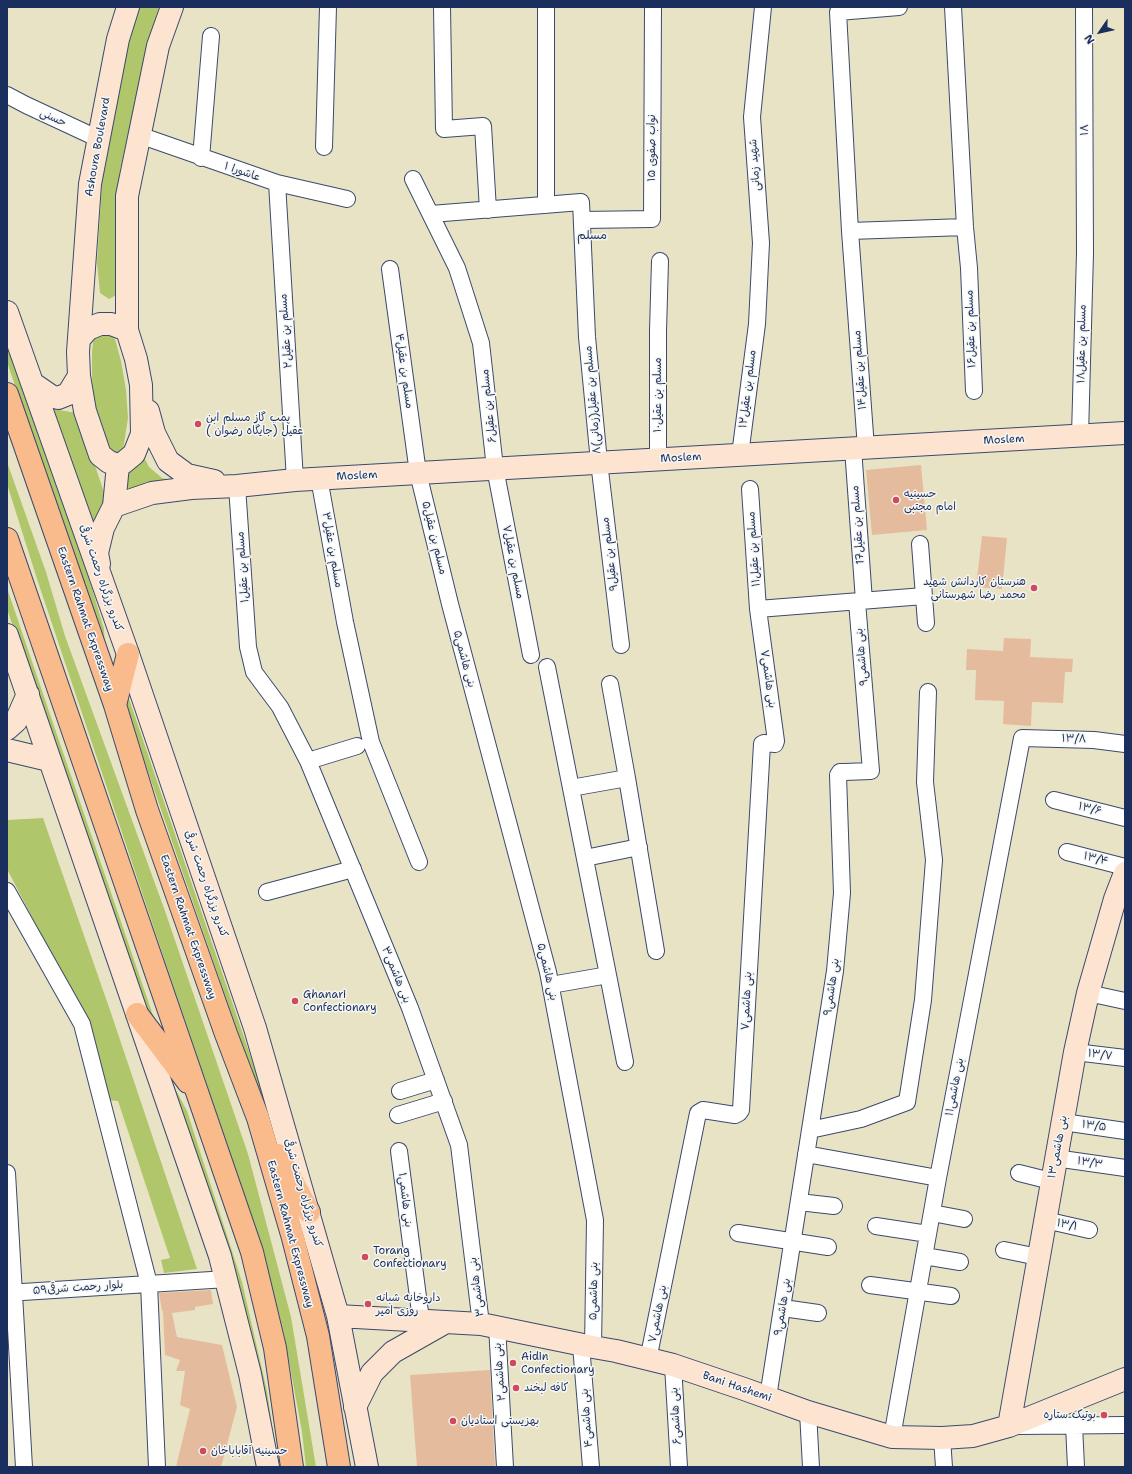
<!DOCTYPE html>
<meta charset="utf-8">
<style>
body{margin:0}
#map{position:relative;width:1132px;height:1474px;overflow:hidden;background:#e9e3c5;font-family:"Shantell Sans",sans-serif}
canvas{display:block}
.frame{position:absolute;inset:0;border:8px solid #1b2f5e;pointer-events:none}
.north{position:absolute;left:1080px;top:12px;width:40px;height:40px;-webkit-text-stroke:3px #f6f6f2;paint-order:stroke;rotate:236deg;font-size:11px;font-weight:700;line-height:16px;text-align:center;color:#1b2f5e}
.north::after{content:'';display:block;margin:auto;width:14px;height:18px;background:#1b2f5e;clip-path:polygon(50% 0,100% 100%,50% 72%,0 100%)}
</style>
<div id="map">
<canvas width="1132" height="1474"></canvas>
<div class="frame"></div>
<div class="north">N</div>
</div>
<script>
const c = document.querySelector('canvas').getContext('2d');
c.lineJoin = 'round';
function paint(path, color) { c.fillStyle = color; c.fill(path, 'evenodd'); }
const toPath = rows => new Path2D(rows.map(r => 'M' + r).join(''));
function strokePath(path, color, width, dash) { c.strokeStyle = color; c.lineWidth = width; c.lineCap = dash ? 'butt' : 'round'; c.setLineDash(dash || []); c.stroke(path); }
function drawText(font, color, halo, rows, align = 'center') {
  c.font = font + ' "Shantell Sans","Playpen Sans Arabic",sans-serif'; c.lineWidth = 3; c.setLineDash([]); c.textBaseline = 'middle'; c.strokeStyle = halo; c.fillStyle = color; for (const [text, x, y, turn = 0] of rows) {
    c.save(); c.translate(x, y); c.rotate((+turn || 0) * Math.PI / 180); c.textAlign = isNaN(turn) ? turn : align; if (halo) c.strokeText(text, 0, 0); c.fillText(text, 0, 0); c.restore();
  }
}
paint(toPath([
 [138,7,159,7,150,37,120,170,117,224,118,294,109,299,100,293,97,263,103,168,129,37],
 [110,334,115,339,121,361,126,390,128,418,123,450,118,453,111,452,98,421,93,395,92,376,92,352,93,342,96,335],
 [7,342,91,585,104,629,105,651,7,362],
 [53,409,77,413,106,498,93,526],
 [141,451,149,467,162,478,185,483,133,490,126,487,124,479],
 [7,462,46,572,65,636,165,911,248,1154,291,1317,316,1467,306,1467,302,1432,284,1334,255,1225,170,976,37,579,7,484],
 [7,588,39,682,157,1027,143,1007,7,609],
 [126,690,282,1149,268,1120,125,705],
 [43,818,111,1013,197,1269,164,1273,161,1260,170,1258,118,1101,106,1100,91,1031,7,869,7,820],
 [158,1056,187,1111,242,1282,267,1391,274,1438,273,1467]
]), '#b0c66a');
paint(toPath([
 [921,465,927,530,872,535,866,470],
 [982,536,1007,538,1002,589,976,587],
 [1004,638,1031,639,1030,657,1073,659,1072,672,1065,672,1063,703,1032,702,1031,726,1003,724,1004,701,975,700,976,670,966,670,967,649,1003,651],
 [211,1290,213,1304,195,1307,195,1310,172,1313,177,1337,222,1345,237,1407,221,1467,176,1467,190,1409,180,1405,185,1371,176,1371,180,1360,165,1355,163,1311,162,1311,159,1293],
 [490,1370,495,1467,417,1467,410,1375]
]), '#e4bb9d');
const street = toPath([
 [442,7,444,129,483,126,488,210],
 [546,7,546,205],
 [953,7,965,227,969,268,974,391],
 [7,95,26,105,99,139],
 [139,135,277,183,347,199],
 [324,147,328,7],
 [201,158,211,36],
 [413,179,457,268,481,343,495,468,531,655],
 [277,183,295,480],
 [431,214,581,202,587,337,599,462,621,645],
 [582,220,652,219,653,7],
 [850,231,965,227],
 [390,269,418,473,450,604,548,972,595,1220,593,1347],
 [1080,435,1085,253,1084,7],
 [853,448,864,601],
 [866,448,850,231,838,12,899,7],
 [740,455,757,324,761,243,752,117,763,7],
 [658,459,658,331,660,261],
 [319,478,345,622,371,742,419,862],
 [237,486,248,647,254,672,280,707,308,761,410,1008,459,1145,481,1324],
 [920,544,926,623],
 [758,609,924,596],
 [547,667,608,975,551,985],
 [610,684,627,778],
 [308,761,357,746],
 [571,788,627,778,656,951],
 [1054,800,1125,818],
 [1067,852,1125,867],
 [585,858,639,847],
 [7,891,82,1024,149,1284,157,1467],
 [267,892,353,869],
 [608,975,625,1062],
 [1088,993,1125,1001],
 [1075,1052,1125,1058],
 [400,1091,436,1080],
 [398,1115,444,1101],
 [1063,1122,1125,1131],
 [810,1130,861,1119,907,1102,923,1000,934,860,925,782,928,692],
 [399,1151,421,1320],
 [806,1154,938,1178],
 [1055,1158,1125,1168],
 [7,1173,24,1467],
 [1019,1173,1051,1181],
 [799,1202,834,1206],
 [932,1213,964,1219],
 [1045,1220,1089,1230],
 [876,1226,928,1234],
 [738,1233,828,1247],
 [1004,1250,1038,1257],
 [924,1256,960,1262],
 [870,1285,951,1296],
 [7,1293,227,1279],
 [783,1308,818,1313],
 [497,1326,505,1467],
 [581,1345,591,1467],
 [648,1360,698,1113,703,1110,735,1115,739,1113,741,1110,762,744,764,743,775,744,776,741,758,609,750,489],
 [673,1365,679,1467],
 [768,1397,835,971,842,893,838,775,840,772,844,772,871,771,857,602],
 [808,1412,811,1467],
 [1074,1425,1076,1467],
 [1019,1426,1125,1425],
 [892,1437,938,1178,1022,738,1094,740,1125,744],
 [942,1438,944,1467]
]);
const secondary = toPath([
 [7,312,128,654,255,1028,338,1316,367,1467],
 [127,330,127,196,158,46,172,7],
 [80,338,88,329,100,324,111,324,127,330,136,359,141,385,142,434,134,454,123,463,118,465,109,462,100,455,85,411,79,376,78,352,90,184,118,39,128,7],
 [32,383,51,396,58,398,68,394,79,376],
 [148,411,154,433,168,461,187,475,214,481],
 [114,506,118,465],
 [99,564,97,553,103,528,114,506,152,493,191,488,237,486,295,480,1125,433],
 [7,635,220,1256,250,1374,268,1467],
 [7,729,16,721,28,694],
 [7,750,49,760],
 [338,1316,481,1324,593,1347,616,1351,673,1365,744,1389,808,1412,892,1437,942,1438,973,1436,1009,1426,1125,1379],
 [355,1407,372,1373,393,1352,446,1322],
 [1009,1426,1075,1052,1088,993,1115,899,1125,873]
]);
const highway = toPath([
 [7,394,115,705,147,810,226,1034,258,1118,293,1238,318,1336,339,1467],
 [7,539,252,1252,275,1348,292,1467],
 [115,705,128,654],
 [137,1014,188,1082],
 [278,1155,309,1212]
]);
strokePath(street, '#3a4a6d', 18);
strokePath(secondary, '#3a4a6d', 24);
strokePath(highway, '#3a4a6d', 24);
strokePath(street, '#fff', 16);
strokePath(secondary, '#fde4d1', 22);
strokePath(highway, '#fabb8c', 22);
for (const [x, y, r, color] of [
 [198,424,4,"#d1495b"],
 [896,500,4,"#d1495b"],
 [1034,588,4,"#d1495b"],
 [295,1001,4,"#d1495b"],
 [365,1257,4,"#d1495b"],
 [368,1304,4,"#d1495b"],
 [513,1363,4,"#d1495b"],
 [516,1388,4,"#d1495b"],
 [1104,1415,4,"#d1495b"],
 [453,1421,4,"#d1495b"],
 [203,1451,4,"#d1495b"]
]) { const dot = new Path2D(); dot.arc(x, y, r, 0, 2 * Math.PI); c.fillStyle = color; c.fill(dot); strokePath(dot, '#f6f6f2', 1.5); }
drawText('11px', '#1b2f5e', '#f6f6f2', [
 ["حسنی",53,118,25],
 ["۱۸",1085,130,-90],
 ["Ashoura Boulevard",98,147,-80],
 ["نواب صفوی ۱۵",652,148,-90],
 ["شهید زمانی",755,165,-94],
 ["عاشورا ۱",242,172,19],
 ["مسلم بن عقیل۱۶",971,329,-92],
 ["مسلم بن عقیل۲",286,331,-94],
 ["مسلم بن عقیل۱۸",1082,344,-89],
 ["مسلم بن عقیل۱۴",860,370,-94],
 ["مسلم بن عقیل۴",404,371,82],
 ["مسلم بن عقیل۱۲",748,389,-83],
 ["مسلم بن عقیل۱۰",658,395,-90],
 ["۸مسلم بن عقیل(زمانی)",593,400,-95],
 ["مسلم بن عقیل۶",489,406,-96],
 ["Moslem",1004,440,-3],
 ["Moslem",681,458,-3],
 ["Moslem",357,476,-3],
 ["مسلم بن عقیل17",858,525,-94],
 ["مسلم بن عقیل۵",434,538,76],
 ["مسلم بن عقیل۱۱",754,549,-94],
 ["مسلم بن عقیل۳",332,550,80],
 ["مسلم بن عقیل۹",610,554,-97],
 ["مسلم بن عقیل۷",513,562,79],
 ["مسلم بن عقیل۱",243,567,-94],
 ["کندرو بزرگراه رحمت شرقی",101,578,71],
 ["Eastern Rahmat Expressway",85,619,71],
 ["بنی هاشمی۹",862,657,-95],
 ["بنی هاشمی۵",464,659,75],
 ["بنی هاشمی۷",768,679,82],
 ["۱۳/۸",1074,739,2],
 ["۱۳/۶",1090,809,14],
 ["۱۳/۴",1096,859,14],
 ["کندرو بزرگراه رحمت شرقی",206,884,71],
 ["Eastern Rahmat Expressway",188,927,71],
 ["بنی هاشمی۵",547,972,77],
 ["بنی هاشمی۳",396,975,68],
 ["بنی هاشمی۹",832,987,-82],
 ["بنی هاشمی۷",747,1001,-87],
 ["۱۳/۷",1100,1055,7],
 ["بنی هاشمی۱۱",955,1087,-79],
 ["۱۳/۵",1094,1126,8],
 ["بنی هاشمی۱۳",1058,1147,-79],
 ["۱۳/۳",1090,1163,9],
 ["کندرو بزرگراه رحمت شرقی",303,1193,74],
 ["بنی هاشمی۱",405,1200,83],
 ["۱۳/۱",1067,1225,12],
 ["Eastern Rahmat Expressway",290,1234,75],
 ["بنی هاشمی۳",477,1287,-97],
 ["۵۹بلوار رحمت شرقی",78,1288,-4],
 ["بنی هاشمی۵",594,1291,-89],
 ["بنی هاشمی۹",783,1307,-81],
 ["بنی هاشمی۷",658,1314,-79],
 ["۲بنی هاشمی",500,1372,-94],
 ["Bani Hashemi",737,1387,19],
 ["۶بنی هاشمی",676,1416,-93],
 ["۴بنی هاشمی",587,1418,-94]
]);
drawText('11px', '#1b2f5e', '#f6f6f2', [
 ["پمپ گاز مسلم ابن",206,418],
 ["عقیل (جایگاه رضوان )",206,431],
 ["حسینیه",904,494],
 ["امام مجتبی",904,507],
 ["هنرستان کاردانش شهید",1026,582,"right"],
 ["محمد رضا شهرستانی",1026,595,"right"],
 ["Ghanari",303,995],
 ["Confectionary",303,1008],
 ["Torang",373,1251],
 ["Confectionary",373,1264],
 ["داروخانه شبانه",376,1298],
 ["روزی امیر",376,1311],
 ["Aidin",521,1357],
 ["Confectionary",521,1370],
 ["کافه لبخند",524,1388],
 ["بوتیک ستاره",1096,1415,"right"],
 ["بهزیستی استادیان",461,1421],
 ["حسینیه آقاباباخان",211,1451]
], 'left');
drawText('12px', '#1b2f5e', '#f6f6f2', [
 ["مسلم",592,236]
]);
</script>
